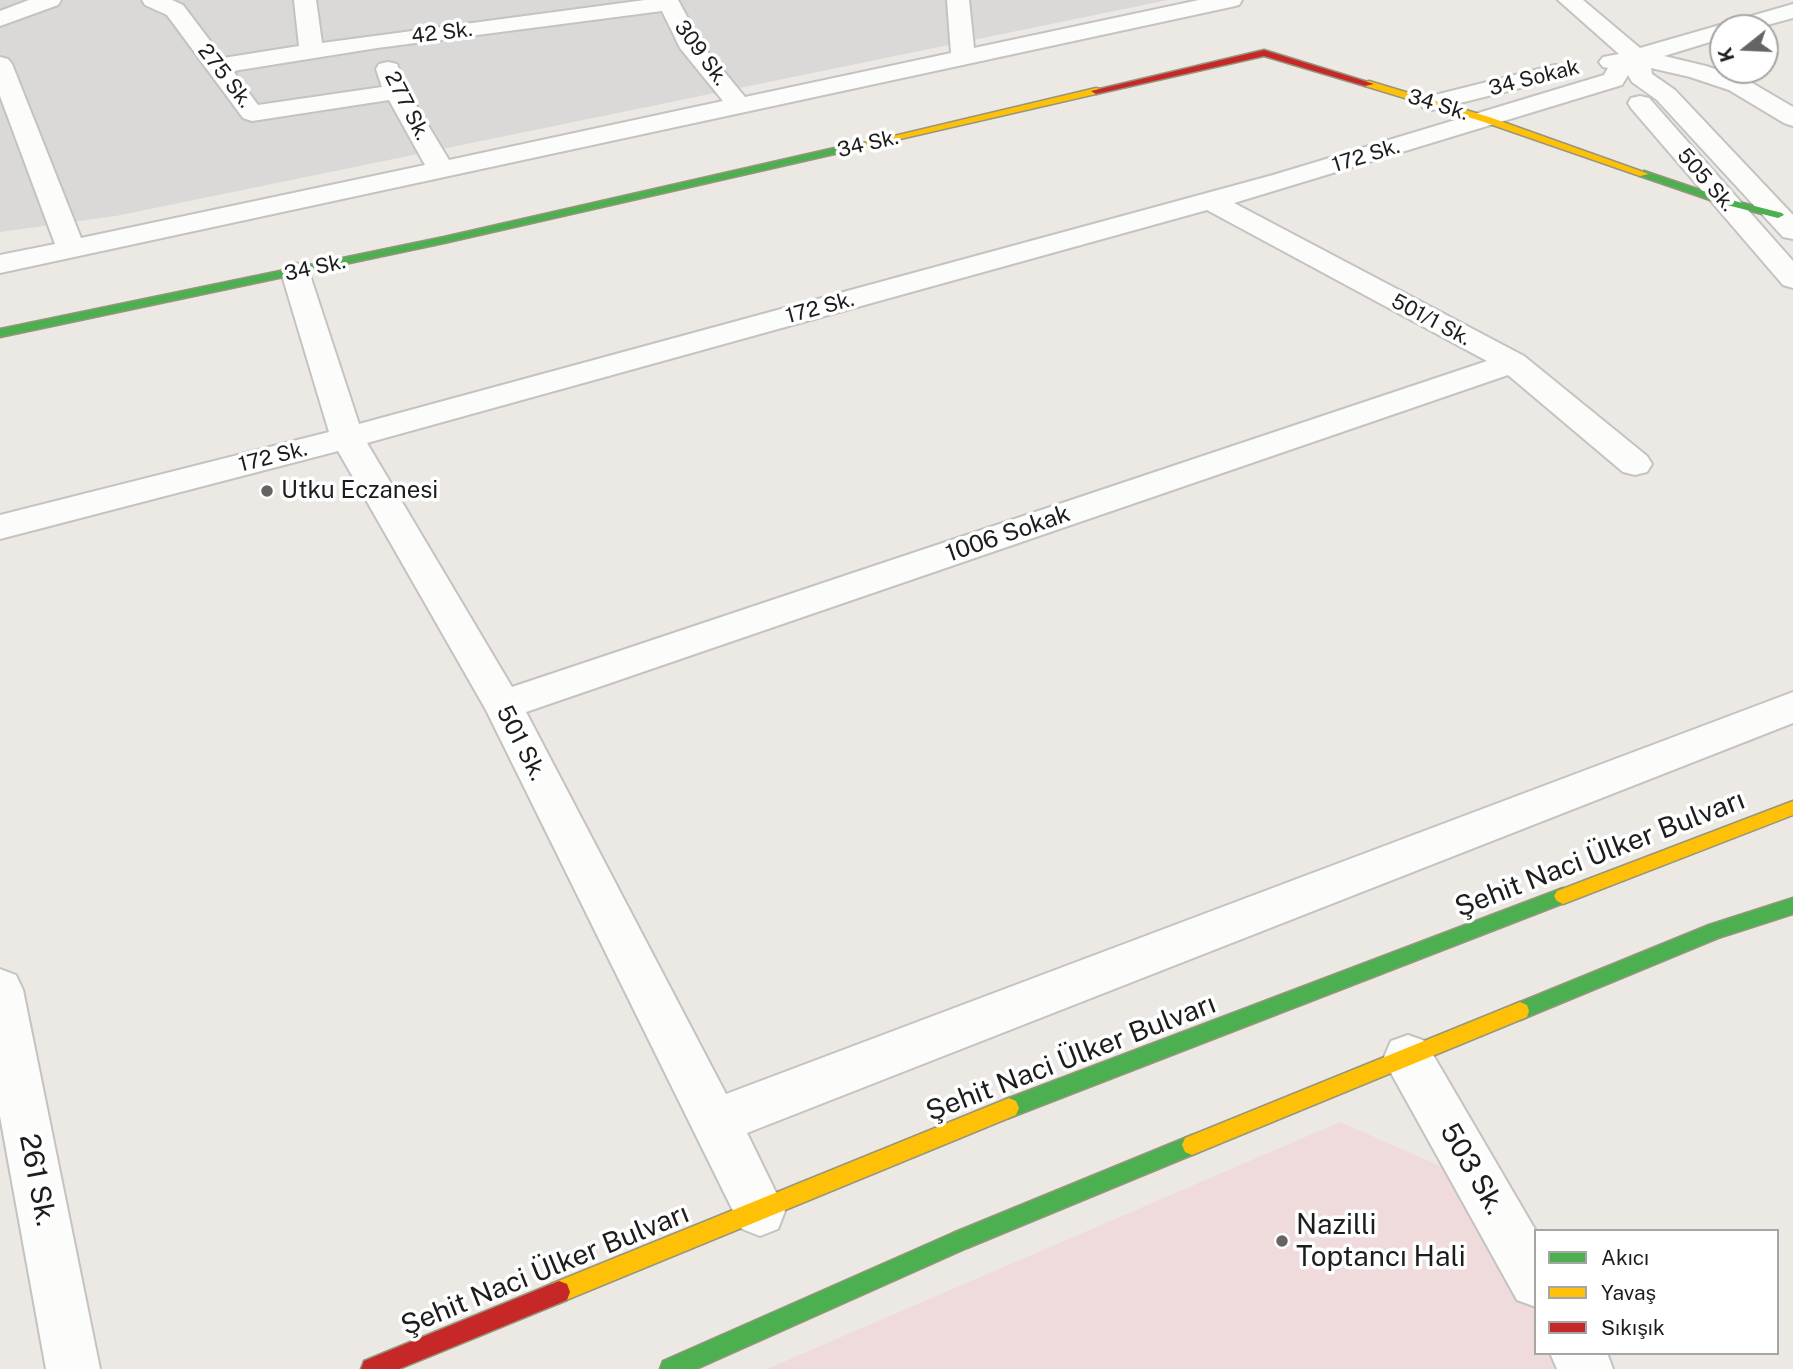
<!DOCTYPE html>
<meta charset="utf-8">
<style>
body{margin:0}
#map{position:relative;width:1793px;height:1369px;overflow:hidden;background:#ece9e5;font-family:"Public Sans",sans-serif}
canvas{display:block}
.legend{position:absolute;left:1534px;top:1229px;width:245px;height:126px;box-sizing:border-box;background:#fff;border:2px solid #a5a5a5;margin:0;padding:9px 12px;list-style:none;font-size:21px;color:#1d1d1d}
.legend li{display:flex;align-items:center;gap:14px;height:35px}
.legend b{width:35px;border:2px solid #a5a5a5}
.north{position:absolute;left:1709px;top:14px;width:70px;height:70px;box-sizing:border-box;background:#fff;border:2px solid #a5a5a5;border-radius:50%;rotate:252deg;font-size:19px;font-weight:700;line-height:28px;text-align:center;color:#1d1d1d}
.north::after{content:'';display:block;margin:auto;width:24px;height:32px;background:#656463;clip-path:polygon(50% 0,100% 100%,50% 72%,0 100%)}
</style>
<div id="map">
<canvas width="1793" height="1369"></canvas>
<ul class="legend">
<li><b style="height:9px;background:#4caf50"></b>Akıcı</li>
<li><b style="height:9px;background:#ffc107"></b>Yavaş</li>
<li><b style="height:9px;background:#c62828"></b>Sıkışık</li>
</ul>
<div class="north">K</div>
</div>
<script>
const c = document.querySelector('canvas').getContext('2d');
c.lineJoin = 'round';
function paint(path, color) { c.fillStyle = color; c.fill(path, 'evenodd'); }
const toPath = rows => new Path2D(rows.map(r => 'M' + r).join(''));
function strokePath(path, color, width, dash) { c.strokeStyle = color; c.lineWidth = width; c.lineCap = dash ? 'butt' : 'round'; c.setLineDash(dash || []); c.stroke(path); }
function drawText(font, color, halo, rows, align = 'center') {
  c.font = font + ' "Public Sans",sans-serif'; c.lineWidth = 7; c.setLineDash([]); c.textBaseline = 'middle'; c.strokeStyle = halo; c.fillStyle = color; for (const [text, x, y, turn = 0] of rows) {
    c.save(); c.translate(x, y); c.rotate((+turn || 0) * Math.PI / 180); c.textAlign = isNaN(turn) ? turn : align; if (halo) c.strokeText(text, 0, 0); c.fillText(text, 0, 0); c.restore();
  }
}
paint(toPath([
 [0,0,1168,0,116,216,0,232]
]), '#dbd9d7');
paint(toPath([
 [1340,1122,1463,1176,1536,1306,1536,1353,1562,1353,1571,1369,767,1369]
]), '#efdbdb');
const street = toPath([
 [29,0,61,0,58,5,0,26,0,11,29,0],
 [142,0,172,0,183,5,223,58,299,46,294,0,316,0,322,43,645,0,678,0,703,46,745,97,951,53,947,0,969,0,974,48,1199,0,1242,0,1239,5,1231,7,0,273,0,255,55,244,0,96,0,57,8,59,12,64,81,238,425,165,389,100,252,121,243,118,167,15,145,5,142,0],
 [662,11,680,48,723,101,449,160,408,92,397,64,388,62,379,64,376,69,382,87,258,105,233,71,377,48,662,11],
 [1558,0,1583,0,1640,48,1793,4,1793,18,1756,28,1723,28,1723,38,1664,56,1706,66,1747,80,1793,107,1793,126,1784,123,1729,90,1690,77,1651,68,1652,74,1675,90,1793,215,1793,239,1783,237,1657,100,1632,82,1628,75,1622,85,1234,203,1524,356,1647,456,1652,464,1647,472,1635,475,1623,472,1508,375,526,712,726,1094,1793,692,1793,723,747,1133,785,1211,778,1229,760,1236,742,1229,486,710,338,451,0,539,0,515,329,432,281,272,285,266,295,263,305,266,309,272,359,424,1273,175,1604,75,1608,68,1603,67,1599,62,1603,57,1619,54,1558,0],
 [1207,210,1487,361,512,687,367,443,1207,210],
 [1555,65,1564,67,1567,72,1564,77,1432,110,1423,108,1420,103,1423,98,1555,65],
 [1640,96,1649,98,1793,261,1793,288,1783,285,1631,108,1628,103,1631,98,1640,96],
 [0,969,16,975,23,990,100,1369,46,1369,0,1116,0,969],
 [1408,1035,1425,1041,1536,1231,1536,1307,1517,1300,1391,1073,1384,1057,1391,1041,1408,1035],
 [1550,1353,1607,1353,1613,1369,1557,1369,1550,1353]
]);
const fast = toPath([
 [861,142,866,145,865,147,444,243,0,337,0,329,444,237,861,142],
 [1644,171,1727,199,1782,213,1784,215,1778,218,1719,203,1640,176,1639,174,1644,171],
 [1563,888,1569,891,1572,896,1569,901,1009,1118,1002,1115,999,1108,1002,1101,1009,1098,1563,888],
 [1793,898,1793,914,1718,938,1520,1020,1513,1017,1511,1011,1513,1005,1709,925,1793,898],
 [1192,1135,1199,1138,1202,1145,1199,1152,967,1248,696,1369,660,1369,663,1361,953,1233,1192,1135]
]);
const slow = toPath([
 [1369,81,1489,117,1649,174,1640,176,1481,121,1365,86,1365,82,1369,81],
 [1096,88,1100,89,1100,93,861,148,856,145,1096,88],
 [1793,801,1793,815,1563,904,1557,901,1554,896,1557,891,1793,801],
 [1520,1002,1527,1005,1529,1011,1527,1017,1192,1155,1185,1152,1182,1145,1185,1138,1520,1002],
 [1009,1098,1016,1101,1019,1108,1016,1115,559,1303,551,1300,548,1292,551,1284,1009,1098]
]);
const jam = toPath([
 [1264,50,1374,84,1365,86,1264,56,1096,94,1091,91,1264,50],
 [559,1281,567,1284,570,1292,567,1300,399,1369,361,1369,364,1361,559,1281]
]);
strokePath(street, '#c4c3c1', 4);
strokePath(fast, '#97957c', 3);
strokePath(slow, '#97957c', 3);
strokePath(jam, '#97957c', 3);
paint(street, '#fcfcfb');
paint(fast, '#4caf50');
paint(slow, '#ffc107');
paint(jam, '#c62828');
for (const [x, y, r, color] of [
 [267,491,7,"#656463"],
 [1282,1241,7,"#656463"]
]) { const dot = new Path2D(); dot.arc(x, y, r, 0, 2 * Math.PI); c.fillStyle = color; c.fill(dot); strokePath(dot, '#fff', 2.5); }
drawText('21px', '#1d1d1d', '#fff', [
 ["42 Sk.",442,33,-7],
 ["309 Sk.",701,53,54],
 ["275 Sk.",225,76,52],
 ["34 Sokak",1534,78,-14],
 ["34 Sk.",1438,105,17],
 ["277 Sk.",407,106,63],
 ["34 Sk.",868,144,-13],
 ["172 Sk.",1366,156,-17],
 ["505 Sk.",1706,180,49],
 ["34 Sk.",315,268,-12],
 ["172 Sk.",820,308,-15],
 ["501/1 Sk.",1431,320,28],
 ["172 Sk.",273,457,-14]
]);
drawText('24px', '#1d1d1d', '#fff', [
 ["Utku Eczanesi",281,491]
], 'left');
drawText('24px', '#1d1d1d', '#fff', [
 ["1006 Sokak",1008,534,-19],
 ["501 Sk.",521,743,63]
]);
drawText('28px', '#1d1d1d', '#fff', [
 ["Şehit Naci Ülker Bulvarı",1600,854,-21],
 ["Şehit Naci Ülker Bulvarı",1071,1058,-21],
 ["503 Sk.",1472,1169,60],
 ["261 Sk.",37,1180,79],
 ["Şehit Naci Ülker Bulvarı",545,1270,-22]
]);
drawText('28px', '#1d1d1d', '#fff', [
 ["Nazilli",1296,1225],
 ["Toptancı Hali",1296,1257]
], 'left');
</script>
